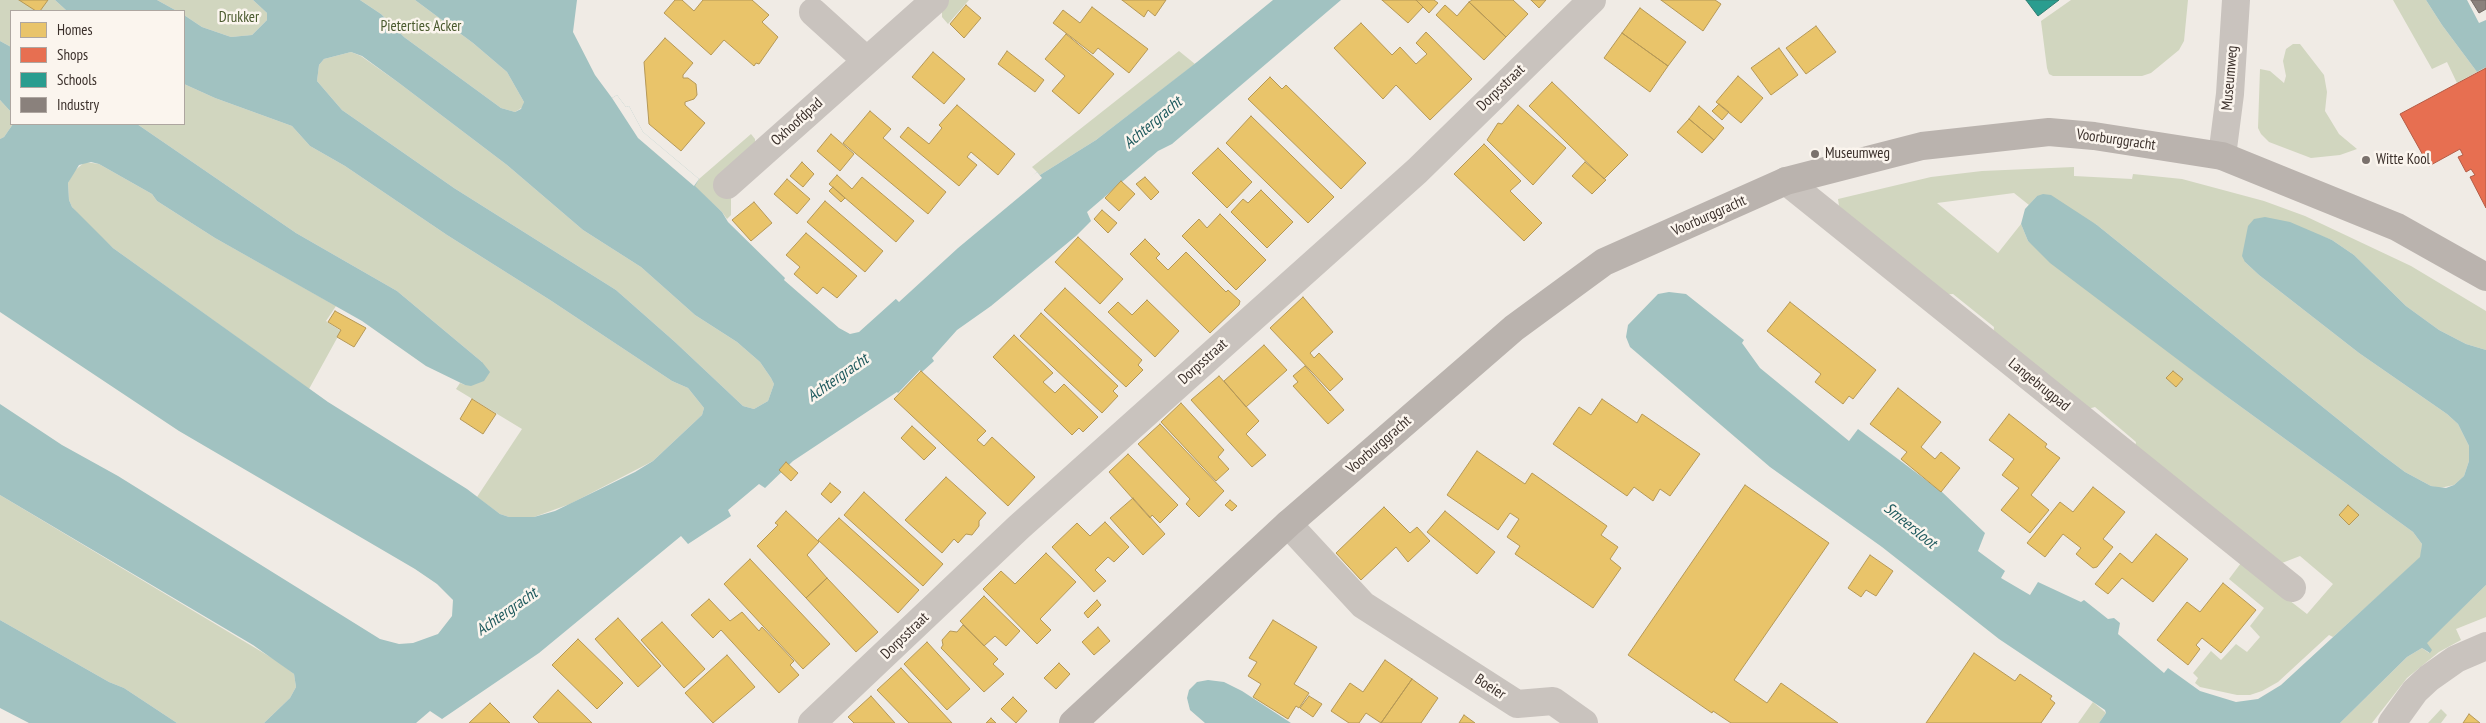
<!DOCTYPE html>
<style>
body{margin:0}
#map{position:relative;width:2486px;height:723px;overflow:hidden;background:#f0ebe5;font-family:"PT Sans Narrow",sans-serif}
canvas{display:block}
.legend{position:absolute;left:10px;top:10px;width:175px;height:115px;box-sizing:border-box;background:#fbf5ee;border:1px solid #aea6a0;margin:0;padding:6px 9px;list-style:none;font-size:15px;color:#3b302b}
.legend li{display:flex;align-items:center;gap:10px;height:25px}
.legend b{width:25px;border:1px solid #aea6a0}
</style>
<div id="map">
<canvas width="2486" height="723"></canvas>
<ul class="legend">
<li><b style="height:14px;background:#e9c46a"></b>Homes</li>
<li><b style="height:14px;background:#e76f51"></b>Shops</li>
<li><b style="height:14px;background:#2a9d8f"></b>Schools</li>
<li><b style="height:14px;background:#8a817c"></b>Industry</li>
</ul>
</div>
<script>
const c = document.querySelector('canvas').getContext('2d');
c.lineJoin = 'round';
function paint(path, color) { c.fillStyle = color; c.fill(path, 'evenodd'); }
const toPath = rows => new Path2D(rows.map(r => 'M' + r).join(''));
function strokePath(path, color, width, dash) { c.strokeStyle = color; c.lineWidth = width; c.lineCap = dash ? 'butt' : 'round'; c.setLineDash(dash || []); c.stroke(path); }
function drawText(font, color, halo, rows, align = 'center') {
  c.font = font + ' "PT Sans Narrow",sans-serif'; c.lineWidth = 5; c.setLineDash([]); c.textBaseline = 'middle'; c.strokeStyle = halo; c.fillStyle = color; for (const [text, x, y, turn = 0] of rows) {
    c.save(); c.translate(x, y); c.rotate((+turn || 0) * Math.PI / 180); c.textAlign = isNaN(turn) ? turn : align; if (halo) c.strokeText(text, 0, 0); c.fillText(text, 0, 0); c.restore();
  }
}
paint(toPath([
 [0,0,55,0,67,11,11,11,11,47,0,41],
 [157,0,253,0,267,13,267,20,252,35,231,37,202,27,184,15,184,11,177,11],
 [360,0,415,0,473,43,507,72,524,102,523,107,515,112,501,108,404,37,381,14],
 [947,0,969,0,948,24,942,17,942,6],
 [2071,0,2188,0,2184,41,2179,50,2151,73,2142,76,2053,76,2049,74,2047,68,2041,21],
 [2393,0,2426,0,2442,25,2477,72,2457,83,2447,62,2432,69],
 [2293,44,2300,44,2324,75,2327,92,2325,111,2339,134,2357,149,2340,155,2311,158,2269,142,2261,134,2258,128,2260,69,2270,71,2284,83,2286,76,2283,61,2286,49],
 [1179,51,1195,64,1096,140,1040,175,1032,167],
 [351,52,361,56,399,83,507,165,583,230,641,267,695,315,737,342,760,362,771,378,774,384,768,401,754,409,743,406,675,342,616,290,454,188,342,110,317,81,319,65,324,59],
 [184,84,215,98,292,126,310,146,345,166,447,235,550,300,672,381,688,388,704,408,702,415,653,461,570,504,534,517,509,517,500,514,477,497,522,429,456,389,460,383,465,385,482,362,397,291,296,233,137,124,184,124],
 [0,100,11,112,13,124,4,137,0,139],
 [751,134,755,139,755,146,731,195,731,215,727,219,722,212,694,186,699,179],
 [85,162,99,164,152,194,157,201,215,238,336,306,326,321,341,331,309,389,113,248,85,222,72,207,69,200,68,183,74,171],
 [2074,167,2074,176,2132,179,2133,174,2182,179,2264,201,2305,216,2411,266,2486,311,2486,350,2466,344,2439,330,2406,306,2354,255,2332,240,2313,233,2245,262,2259,275,2359,353,2447,414,2458,424,2469,446,2469,461,2464,476,2454,485,2440,488,2431,486,2405,472,2381,454,2097,225,2037,196,2029,205,2014,193,1937,203,1998,253,2021,224,2028,241,2226,396,2413,532,2422,544,2421,557,2333,637,2329,635,2278,682,2262,691,2250,695,2237,695,2200,687,2195,683,2198,678,2193,673,2211,651,2221,660,2236,644,2247,652,2260,637,2250,626,2264,608,2229,579,2241,563,2307,614,2333,584,2300,556,2282,563,2134,452,2136,442,2095,407,2084,410,1993,338,1994,327,1953,294,1940,295,1840,213,1838,199,1931,177,1982,171],
 [0,495,277,661,294,674,296,687,290,698,264,723,177,723,124,688,109,682,0,620],
 [2486,585,2486,617,2456,629,2461,640,2439,652,2407,678,2372,723,2340,723,2407,657,2422,648,2429,653,2426,643],
 [2093,702,2106,713,2099,723,2078,723],
 [2441,709,2447,715,2441,723,2428,723]
]), '#d1d6bf');
paint(toPath([
 [55,0,157,0,177,11,67,11],
 [253,0,360,0,381,14,404,37,501,108,515,112,521,109,524,102,507,72,473,43,415,0,577,0,573,32,595,75,612,98,617,95,626,107,629,106,643,132,699,179,695,186,722,212,728,222,785,278,784,280,839,328,850,334,859,332,1037,172,1040,175,1096,140,1197,62,1273,0,1341,0,1172,144,1158,151,1087,212,1091,221,1076,236,991,306,957,330,932,358,934,361,922,372,920,370,898,393,897,392,793,461,765,488,759,484,728,510,731,516,688,544,681,536,539,653,442,719,430,711,416,723,264,723,290,698,296,687,294,674,253,645,0,495,0,404,62,445,118,476,380,639,399,644,413,643,438,634,452,616,453,600,437,584,415,569,179,431,0,312,0,139,4,137,13,124,137,124,296,233,397,291,482,362,490,372,484,381,471,386,465,385,426,366,362,321,215,238,157,201,152,194,99,164,91,162,79,165,68,183,69,200,72,207,113,248,328,402,467,489,500,514,509,517,534,517,555,511,635,472,653,461,702,415,704,408,688,388,672,381,550,300,447,235,345,166,310,146,292,126,215,98,184,84,184,15,202,27,231,37,252,35,267,20,267,13],
 [351,52,362,56,399,83,507,165,583,230,641,267,695,315,737,342,760,362,771,378,774,384,768,401,754,409,743,406,675,342,616,290,454,188,342,110,317,81,319,65,324,59],
 [2426,0,2467,0,2479,23,2486,20,2486,67,2477,72,2442,25],
 [0,41,11,47,11,112,0,100],
 [2043,194,2051,195,2097,225,2381,454,2405,472,2431,486,2446,488,2454,485,2464,476,2469,461,2469,446,2458,424,2447,414,2359,353,2259,275,2245,262,2242,256,2248,226,2254,219,2265,217,2290,222,2332,240,2354,255,2406,306,2439,330,2466,344,2486,350,2486,585,2427,643,2432,650,2430,653,2422,648,2407,657,2340,723,2099,723,2106,713,2105,710,1999,639,1882,547,1770,467,1630,347,1626,337,1628,325,1658,294,1669,292,1686,294,1744,340,1742,343,1760,368,1849,441,1858,429,1942,492,1985,533,1978,551,2005,571,2001,578,2030,595,2038,582,2081,602,2084,600,2108,619,2114,618,2120,623,2118,634,2164,673,2168,668,2200,691,2236,702,2258,699,2281,685,2420,557,2422,544,2413,532,2226,396,2050,263,2028,241,2021,224,2025,209,2037,196],
 [0,620,109,682,124,688,177,723,29,723,0,708],
 [1208,680,1224,682,1242,691,1291,723,1205,723,1190,710,1187,698,1189,690,1197,682]
]), '#a1c2c1');
paint(toPath([
 [617,95,626,107,629,106,643,132,699,179,694,186,638,138,612,98],
 [1037,172,1042,178,958,248,899,302,894,297,1020,185]
]), '#f0ebe5');
const homes = toPath([
 [19,0,48,0,40,11,36,11,19,0],
 [675,0,682,0,694,11,703,0,752,0,769,15,762,22,778,37,759,64,756,63,754,66,724,40,711,55,664,13,675,0],
 [1122,0,1166,0,1155,16,1148,10,1144,17,1122,0],
 [1382,0,1416,0,1423,7,1408,23,1382,0],
 [1416,0,1434,0,1438,3,1429,13,1416,0],
 [1472,0,1513,0,1528,14,1506,37,1469,2,1472,0],
 [1531,0,1546,0,1539,8,1531,0],
 [1661,0,1715,0,1721,4,1703,31,1661,0],
 [1469,2,1506,37,1484,60,1436,15,1445,5,1457,16,1469,2],
 [966,5,981,18,964,38,950,24,966,5],
 [1092,7,1148,49,1129,73,1098,48,1093,54,1053,23,1063,10,1080,23,1092,7],
 [1640,8,1686,42,1668,66,1622,33,1640,8],
 [1361,23,1392,55,1400,47,1416,64,1427,54,1416,43,1426,32,1472,79,1430,120,1396,85,1383,99,1334,48,1361,23],
 [1816,26,1836,52,1806,74,1786,48,1816,26],
 [1622,33,1668,66,1650,92,1604,58,1622,33],
 [1066,34,1114,74,1079,114,1052,91,1065,76,1045,59,1066,34],
 [665,38,693,63,683,75,683,78,688,78,696,84,697,95,694,99,685,102,685,105,705,123,681,151,649,124,644,62,665,38],
 [1779,48,1798,75,1771,95,1751,68,1779,48],
 [1007,51,1044,80,1035,92,998,64,1007,51],
 [933,52,965,79,944,104,912,77,933,52],
 [1738,76,1763,98,1741,123,1716,102,1738,76],
 [1270,77,1282,89,1286,85,1366,163,1341,189,1248,99,1270,77],
 [1552,82,1628,155,1604,179,1529,106,1552,82],
 [1719,104,1729,112,1722,120,1712,111,1719,104],
 [957,105,1015,154,998,175,971,152,967,157,977,165,959,186,900,137,908,127,929,144,942,128,939,125,957,105],
 [1518,105,1566,148,1533,185,1487,140,1498,123,1502,124,1518,105],
 [1699,106,1724,128,1714,140,1689,119,1699,106],
 [870,111,891,129,883,138,946,192,928,214,843,143,870,111],
 [1251,116,1334,197,1308,223,1226,143,1251,116],
 [1689,119,1714,140,1702,153,1677,132,1689,119],
 [831,134,854,154,840,171,817,151,831,134],
 [1484,144,1521,181,1510,191,1542,223,1524,241,1454,174,1484,144],
 [1218,148,1252,182,1227,208,1192,173,1218,148],
 [802,162,814,174,803,187,790,176,802,162],
 [1585,162,1606,180,1592,194,1572,176,1585,162],
 [837,175,852,189,862,177,914,221,896,242,829,184,837,175],
 [1145,177,1159,192,1151,200,1136,184,1145,177],
 [787,179,810,199,797,214,774,194,787,179],
 [1121,181,1135,194,1119,211,1105,198,1121,181],
 [833,187,845,198,841,202,829,191,833,187],
 [1261,190,1293,222,1267,248,1231,212,1243,199,1248,203,1261,190],
 [825,201,883,251,865,272,807,222,825,201],
 [754,202,772,223,751,241,732,220,754,202],
 [1102,210,1117,223,1108,233,1094,219,1102,210],
 [1220,214,1266,260,1236,290,1182,236,1199,219,1207,228,1220,214],
 [806,233,857,276,837,298,823,287,817,294,794,274,800,267,786,255,806,233],
 [1078,237,1123,279,1100,304,1055,262,1078,237],
 [1145,239,1160,254,1156,258,1168,270,1186,252,1226,292,1228,290,1240,301,1239,305,1210,333,1130,254,1145,239],
 [1065,288,1142,360,1138,365,1143,370,1126,387,1044,310,1065,288],
 [1303,297,1333,332,1310,353,1314,358,1319,353,1343,379,1330,391,1270,328,1303,297],
 [1147,300,1179,331,1155,357,1108,312,1118,302,1132,315,1147,300],
 [1790,302,1876,370,1853,399,1849,396,1843,404,1815,382,1821,374,1767,331,1790,302],
 [335,311,366,328,354,347,337,337,341,330,328,322,335,311],
 [1041,313,1118,386,1113,391,1118,396,1102,413,1020,336,1041,313],
 [1014,335,1053,373,1043,382,1055,393,1064,384,1098,417,1083,432,1079,428,1072,435,993,357,1014,335],
 [1264,345,1287,370,1246,407,1224,381,1264,345],
 [1305,366,1344,410,1328,424,1293,386,1298,382,1293,376,1305,366],
 [921,371,986,431,977,440,984,446,992,437,1035,477,1008,506,894,399,921,371],
 [2173,371,2183,379,2176,387,2166,378,2173,371],
 [1219,376,1259,421,1246,434,1266,455,1252,467,1191,400,1219,376],
 [1898,388,1941,422,1921,447,1935,459,1941,452,1960,468,1941,492,1901,459,1907,452,1870,424,1898,388],
 [472,399,496,414,483,434,460,419,472,399],
 [1602,399,1637,423,1642,414,1700,454,1670,496,1660,489,1653,501,1634,487,1627,496,1553,444,1579,407,1591,415,1602,399],
 [1181,403,1224,450,1218,457,1229,469,1216,481,1161,422,1181,403],
 [2009,414,2047,444,2045,447,2060,458,2031,495,2049,510,2030,533,2001,510,2019,488,2002,475,2014,459,1989,440,2009,414],
 [1160,424,1224,491,1199,517,1186,504,1190,499,1138,444,1160,424],
 [912,426,936,448,924,460,901,438,912,426],
 [1477,451,1525,484,1532,473,1607,526,1601,535,1618,547,1610,559,1621,568,1593,608,1515,554,1520,546,1507,537,1519,519,1510,513,1498,530,1447,495,1477,451],
 [1128,454,1178,505,1160,523,1152,515,1150,518,1109,472,1128,454],
 [786,462,798,473,791,481,779,470,786,462],
 [946,477,986,513,979,521,979,526,972,535,966,534,958,543,954,539,942,553,905,520,946,477],
 [830,483,841,492,831,503,821,494,830,483],
 [1745,485,1829,543,1734,680,1767,703,1781,683,1838,723,1731,723,1713,711,1712,713,1628,655,1745,485],
 [2093,487,2125,512,2103,539,2113,547,2097,567,2093,568,2076,554,2081,548,2063,534,2045,557,2027,543,2060,502,2073,512,2093,487],
 [864,492,943,564,923,586,844,515,864,492],
 [1133,498,1165,534,1143,555,1110,518,1133,498],
 [1230,500,1237,506,1232,511,1225,505,1230,500],
 [2348,505,2359,515,2349,525,2339,515,2348,505],
 [1384,507,1410,533,1417,527,1430,541,1408,562,1396,547,1361,580,1336,553,1384,507],
 [786,511,819,542,807,555,827,578,806,598,757,546,778,525,775,523,786,511],
 [1445,511,1495,552,1477,574,1427,532,1445,511],
 [839,518,919,590,898,613,818,540,839,518],
 [1105,522,1129,547,1114,562,1108,557,1095,570,1106,581,1094,592,1052,547,1077,523,1090,536,1105,522],
 [2156,534,2188,559,2153,602,2122,578,2108,594,2095,584,2120,553,2132,563,2156,534],
 [1046,553,1076,582,1040,619,1051,630,1037,644,983,589,1001,571,1015,584,1046,553],
 [1870,555,1893,571,1876,596,1866,590,1861,597,1848,588,1870,555],
 [750,559,830,644,803,669,724,584,750,559],
 [827,578,878,632,856,652,806,598,827,578],
 [2223,583,2256,610,2221,653,2202,638,2196,645,2200,649,2188,665,2157,640,2187,602,2200,612,2223,583],
 [984,596,1020,631,1006,646,995,636,984,646,960,621,984,596],
 [709,599,730,621,742,612,759,631,762,627,794,661,790,665,799,675,779,693,721,630,713,638,691,615,709,599],
 [1097,600,1101,605,1088,618,1084,613,1097,600],
 [618,618,661,666,638,687,595,639,618,618],
 [1273,620,1317,647,1294,684,1309,693,1299,708,1296,706,1288,719,1253,697,1261,684,1248,676,1257,662,1249,658,1273,620],
 [662,622,705,669,684,688,641,640,662,622],
 [963,625,998,659,993,664,1004,674,984,692,941,648,943,645,942,640,950,631,957,632,963,625],
 [1098,627,1110,641,1094,655,1082,642,1098,627],
 [578,639,623,683,597,709,552,665,578,639],
 [927,642,970,689,947,710,904,664,927,642],
 [1974,653,2015,681,2020,674,2052,696,2050,699,2055,703,2041,723,1926,723,1974,653],
 [727,655,755,687,713,723,685,693,727,655],
 [1385,660,1412,679,1381,723,1366,713,1359,723,1349,723,1331,711,1350,683,1363,692,1385,660],
 [1059,663,1070,674,1056,689,1044,678,1059,663],
 [901,668,952,723,909,723,877,690,901,668],
 [1412,679,1438,698,1421,723,1381,723,1412,679],
 [558,690,592,723,539,723,533,717,558,690],
 [871,696,895,723,854,723,848,717,871,696],
 [1309,696,1322,704,1313,717,1300,708,1309,696],
 [1013,697,1027,711,1016,723,1001,709,1013,697],
 [490,703,510,723,469,723,490,703],
 [2469,714,2480,723,2463,723,2469,714],
 [1464,715,1475,723,1459,723,1464,715],
 [991,718,996,723,986,723,991,718]
]);
paint(homes, '#e9c46a');
strokePath(homes, '#b59857', 1);
const shops = toPath([
 [2486,68,2486,208,2470,177,2475,175,2471,169,2466,172,2458,157,2463,155,2460,149,2429,166,2400,114,2486,68]
]);
paint(shops, '#e76f51');
strokePath(shops, '#b35c46', 1);
const schools = toPath([
 [2026,0,2059,0,2038,16,2026,0]
]);
paint(schools, '#2a9d8f');
strokePath(schools, '#2f7c71', 1);
const industry = toPath([
 [2471,0,2486,0,2486,9,2479,13,2471,0]
]);
paint(industry, '#8a817c');
strokePath(industry, '#726964', 1);
strokePath(toPath([
 [813,12,866,60],
 [2222,156,2230,94,2236,0],
 [1786,181,2292,588],
 [727,185,935,0],
 [1288,524,1363,605,1517,704,1553,701,1584,723],
 [812,723,1019,527,1417,171,1592,0],
 [2392,723,2415,691,2429,678,2456,659,2486,646]
]), '#c9c3be', 28);
strokePath(toPath([
 [1073,723,1288,524,1514,328,1604,262,1786,181,1922,146,2049,132,2094,136,2222,156,2397,227,2486,277]
]), '#bab3ae', 28);
for (const [x, y, r, color] of [
 [1815,154,5,"#7a716c"],
 [2366,160,5,"#7a716c"]
]) { const dot = new Path2D(); dot.arc(x, y, r, 0, 2 * Math.PI); c.fillStyle = color; c.fill(dot); strokePath(dot, '#fbf5ee', 2); }
drawText('15px', '#4a5a2e', '#fbf5ee', [
 ["Drukker",239,18],
 ["Pieterties Acker",421,27]
]);
drawText('15px', '#3b302b', '#fbf5ee', [
 ["Museumweg",2230,78,-85],
 ["Dorpsstraat",1501,88,-44],
 ["Oxhoofdpad",797,122,-42],
 ["Voorburggracht",2116,140,8],
 ["Voorburggracht",1709,216,-24],
 ["Dorpsstraat",1203,362,-42],
 ["Langebrugpad",2039,385,39],
 ["Voorburggracht",1379,445,-41],
 ["Dorpsstraat",905,636,-44],
 ["Boeier",1490,687,33]
]);
drawText('15px', '#3b302b', '#fbf5ee', [
 ["Museumweg",1825,154],
 ["Witte Kool",2376,160]
], 'left');
drawText('italic 16px', '#1f5a5e', '#fbf5ee', [
 ["Achtergracht",1153,123,-40],
 ["Achtergracht",838,378,-35],
 ["Smeersloot",1910,526,39],
 ["Achtergracht",507,612,-35]
]);
</script>
